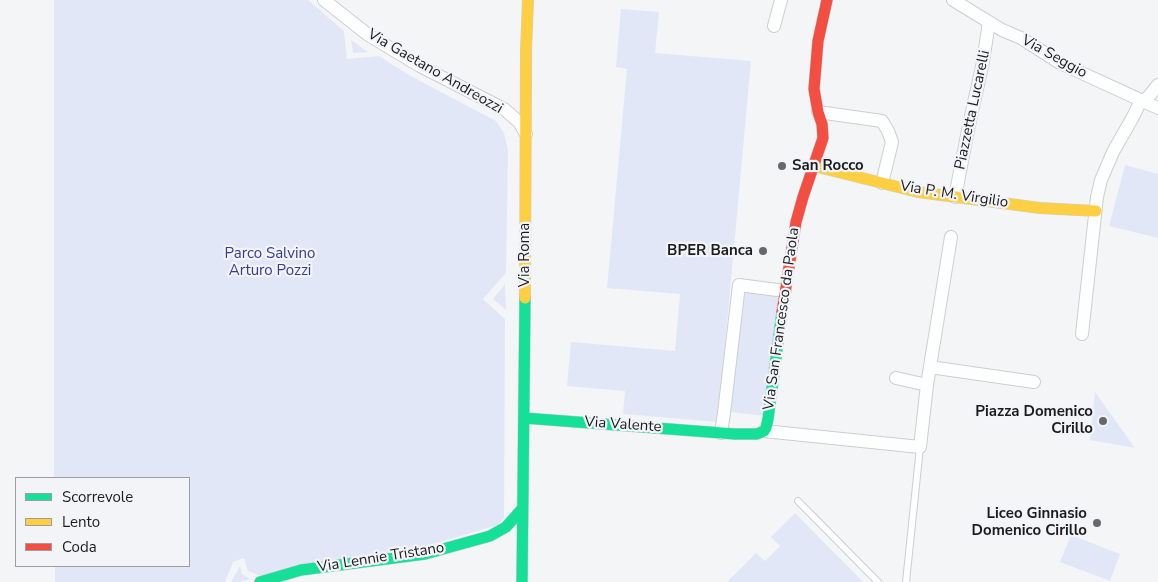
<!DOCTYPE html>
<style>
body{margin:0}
#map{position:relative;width:1158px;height:582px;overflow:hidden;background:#f4f5f7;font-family:"Nunito Sans",sans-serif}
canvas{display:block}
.legend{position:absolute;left:15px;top:477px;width:175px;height:90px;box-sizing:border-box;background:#f3f4f8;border:1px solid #9d9ea0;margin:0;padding:6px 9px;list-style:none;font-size:15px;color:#1b1c1d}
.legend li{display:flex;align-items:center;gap:10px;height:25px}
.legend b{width:25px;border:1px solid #9d9ea0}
</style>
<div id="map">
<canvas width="1158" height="582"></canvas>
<ul class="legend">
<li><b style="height:6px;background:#16e098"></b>Scorrevole</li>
<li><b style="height:6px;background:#ffcf43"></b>Lento</li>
<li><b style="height:6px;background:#f24e42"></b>Coda</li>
</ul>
</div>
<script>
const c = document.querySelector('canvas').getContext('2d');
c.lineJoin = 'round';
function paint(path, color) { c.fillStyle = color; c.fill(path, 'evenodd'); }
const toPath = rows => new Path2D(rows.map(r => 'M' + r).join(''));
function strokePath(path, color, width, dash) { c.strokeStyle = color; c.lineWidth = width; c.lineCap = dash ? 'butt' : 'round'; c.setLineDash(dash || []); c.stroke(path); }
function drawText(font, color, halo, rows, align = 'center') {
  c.font = font + ' "Nunito Sans",sans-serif'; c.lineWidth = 4.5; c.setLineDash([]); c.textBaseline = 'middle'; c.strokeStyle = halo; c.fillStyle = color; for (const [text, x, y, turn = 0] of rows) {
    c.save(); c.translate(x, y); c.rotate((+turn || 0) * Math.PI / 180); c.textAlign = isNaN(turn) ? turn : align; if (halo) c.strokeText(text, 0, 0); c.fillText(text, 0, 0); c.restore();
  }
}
paint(toPath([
 [54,0,308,0,344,31,347,59,379,56,409,75,496,121,504,133,508,150,506,273,483,299,505,319,504,518,498,525,423,547,263,577,248,571,244,558,233,562,225,582,55,582,55,566,189,566,189,478,54,478],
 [621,9,659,12,655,53,751,61,718,422,623,414,625,391,567,386,571,342,675,351,680,294,607,288,627,69,616,67],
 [351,40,368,52,353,53],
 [1125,165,1158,174,1158,238,1109,226],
 [505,284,506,310,493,299],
 [745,291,780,295,765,416,730,412],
 [1095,392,1135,448,1090,440],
 [795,513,863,582,729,582,728,581,756,553,765,561,780,546,771,537],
 [1071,535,1120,554,1110,581,1060,562],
 [240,566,242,574,250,579,240,582,231,582]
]), '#e2e7f8');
const lane = toPath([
 [798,501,878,582],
 [906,582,920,447]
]);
const street = toPath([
 [324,0,367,34,420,66,504,109,519,122,526,134],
 [953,0,1002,30,1021,38,1060,63,1158,108],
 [774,26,781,0],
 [1145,101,1158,85],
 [818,112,882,121,888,131,892,142,882,183],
 [955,197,969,125,983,62,989,22],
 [1082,334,1097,197,1101,180,1113,152,1134,115,1141,100],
 [930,367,1034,382],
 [927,385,951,237],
 [764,431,920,447,927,385,896,378],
 [721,433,724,413,739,285,785,291]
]);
const fast = toPath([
 [524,418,735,434,757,434,764,431,766,428,768,419,782,312],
 [260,582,301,570,425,554,490,536,506,527,522,509],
 [522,582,525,298]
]);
const slow = toPath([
 [814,166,918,192,1040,208,1096,211],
 [525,298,526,51,528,0]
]);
const jam = toPath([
 [782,312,796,222,803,197,823,138,822,124,818,112,814,89,818,41,827,0]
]);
strokePath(lane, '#ceced0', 8);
strokePath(street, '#ceced0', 14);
strokePath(fast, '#ceced0', 12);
strokePath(slow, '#ceced0', 12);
strokePath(jam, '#ceced0', 12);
strokePath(lane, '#fdfefe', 6);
strokePath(street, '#fdfefe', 12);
strokePath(fast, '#16e098', 11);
strokePath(slow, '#ffcf43', 11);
strokePath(jam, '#f24e42', 11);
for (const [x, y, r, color] of [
 [782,166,5,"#676869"],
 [763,251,5,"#676869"],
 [1103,421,5,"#676869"],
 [1097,523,5,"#676869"]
]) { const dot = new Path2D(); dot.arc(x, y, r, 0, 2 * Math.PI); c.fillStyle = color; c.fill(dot); strokePath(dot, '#f3f4f8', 2); }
drawText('15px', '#1b1c1d', '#f3f4f8', [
 ["Via Seggio",1054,57,29],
 ["Via Gaetano Andreozzi",435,72,30],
 ["Piazzetta Lucarelli",973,110,-78],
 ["Via P. M. Virgilio",954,195,9],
 ["Via Roma",525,255,-90],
 ["Via San Francesco da Paola",782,319,-82],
 ["Via Valente",623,425,4],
 ["Via Lennie Tristano",381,558,-9]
]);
drawText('bold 15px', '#1b1c1d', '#f3f4f8', [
 ["San Rocco",792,166,"left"],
 ["BPER Banca",753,251],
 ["Piazza Domenico",1093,412],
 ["Cirillo",1093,429],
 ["Liceo Ginnasio",1087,514],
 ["Domenico Cirillo",1087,531]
], 'right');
drawText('15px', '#363c90', '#f3f4f8', [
 ["Parco Salvino",270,254],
 ["Arturo Pozzi",270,271]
]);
</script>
